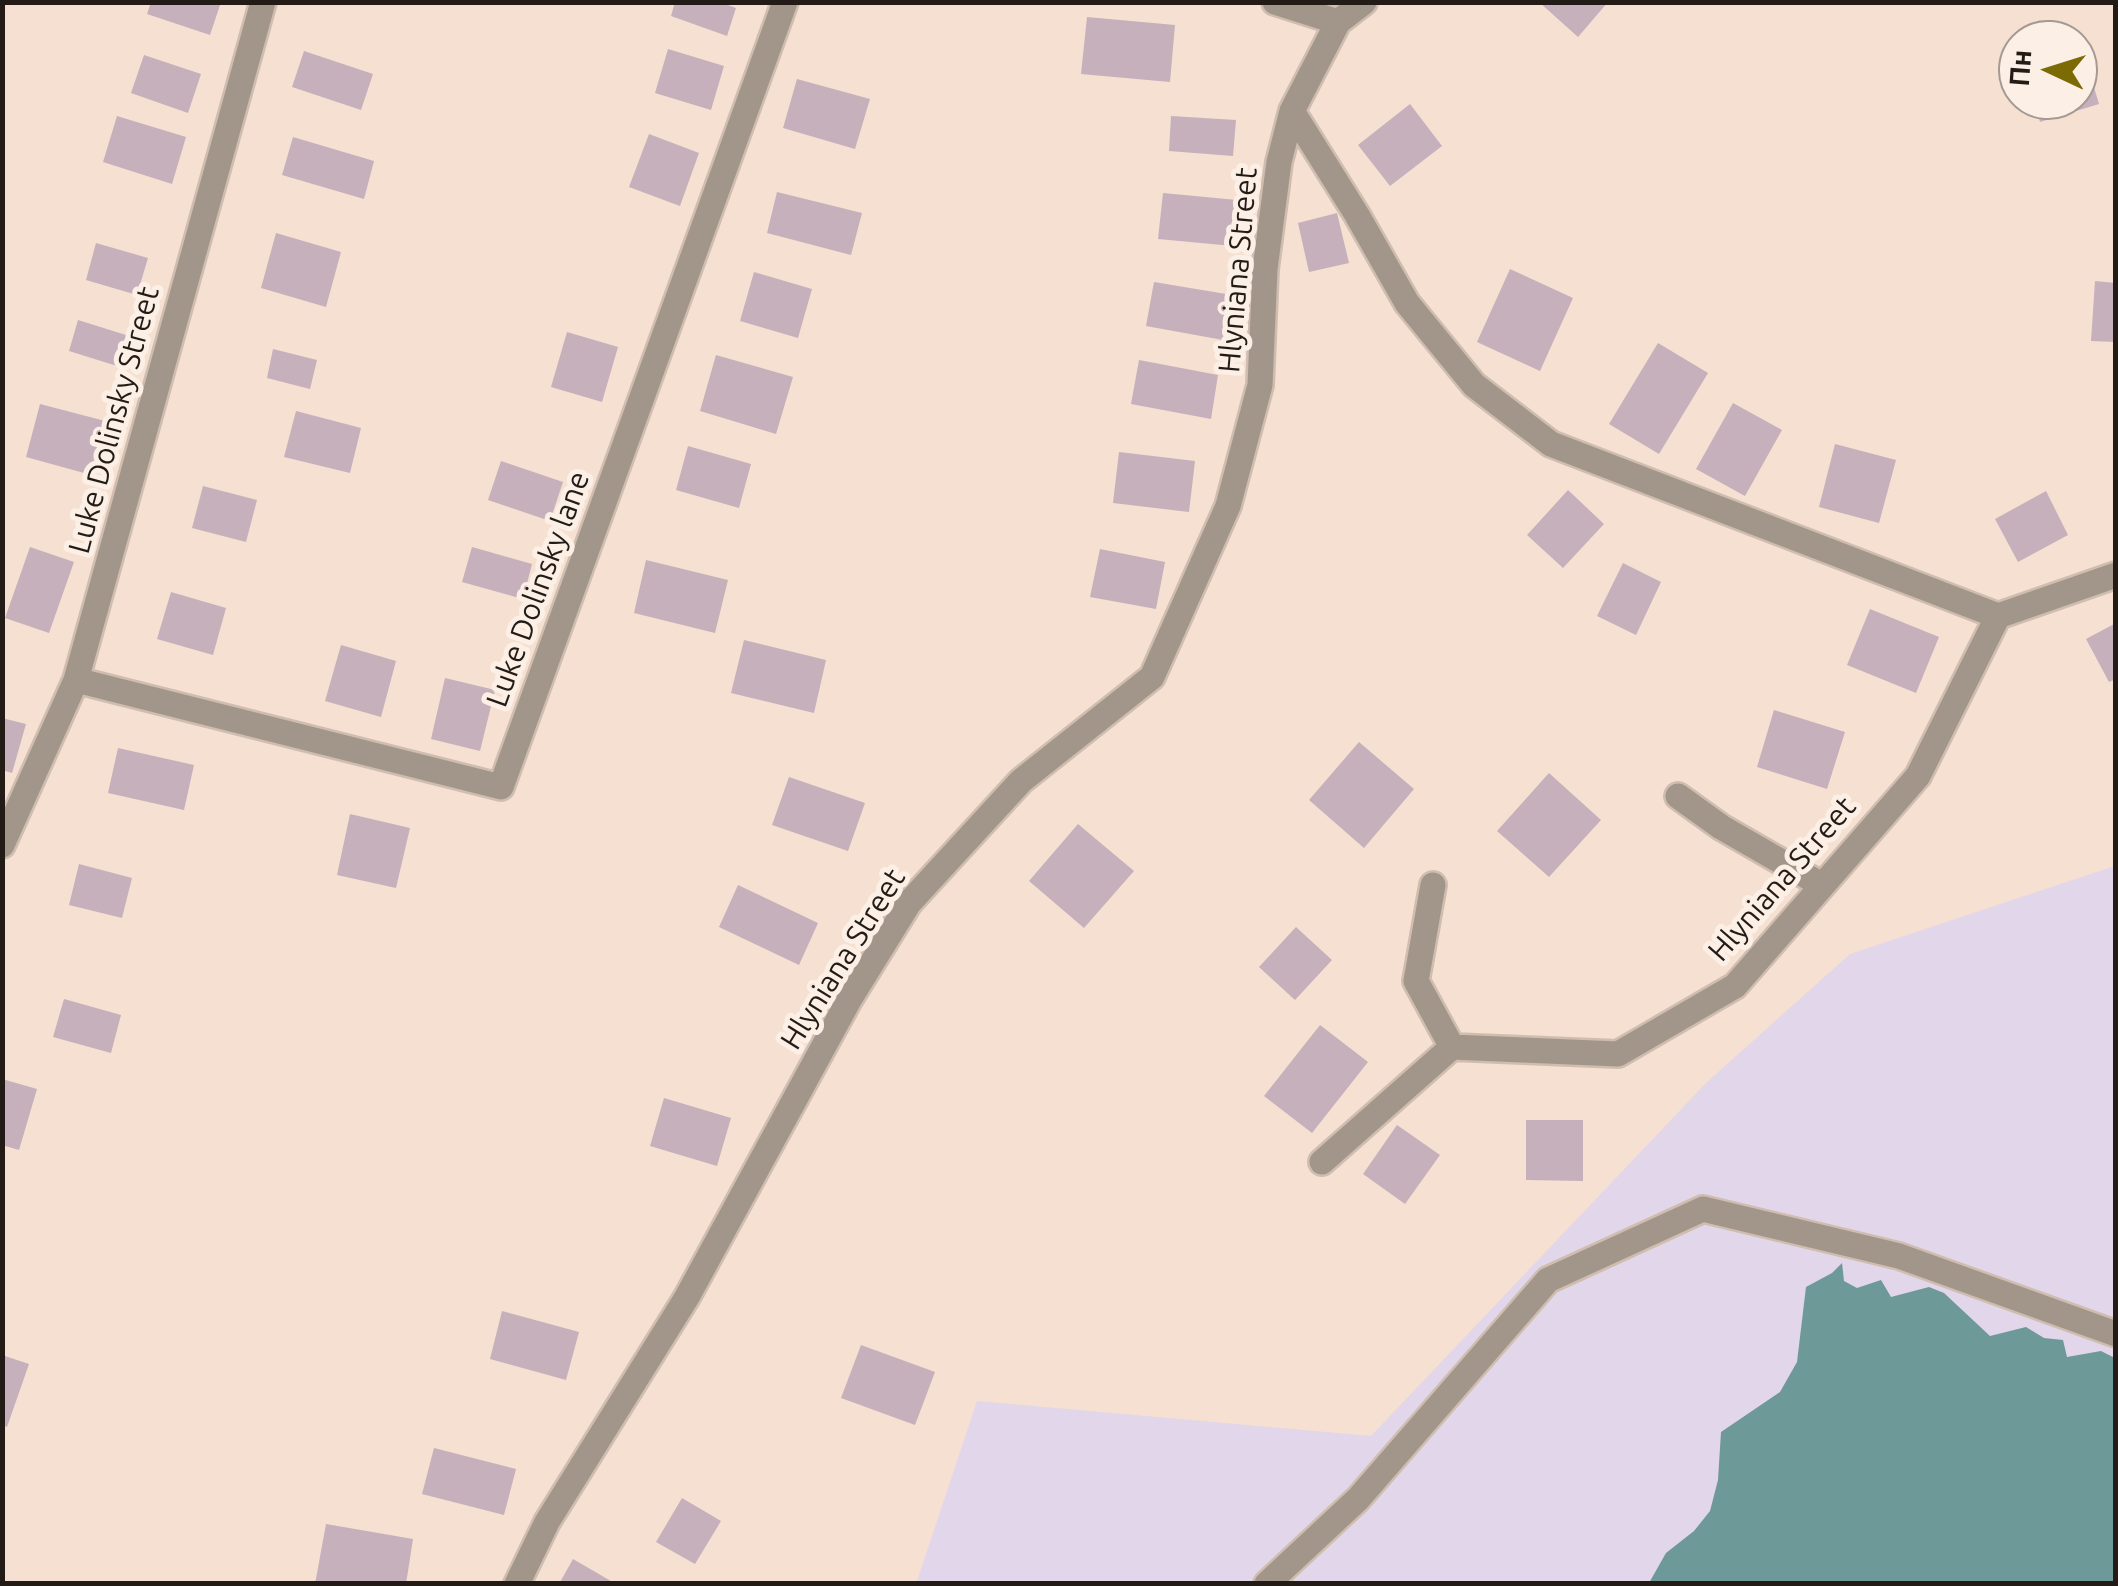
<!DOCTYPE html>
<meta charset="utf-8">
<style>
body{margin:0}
#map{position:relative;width:2118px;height:1586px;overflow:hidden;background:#f5e0d1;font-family:Ubuntu,sans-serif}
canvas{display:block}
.frame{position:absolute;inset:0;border:5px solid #231b16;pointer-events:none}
.north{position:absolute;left:1998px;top:20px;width:100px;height:100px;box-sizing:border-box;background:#fcefe6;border:2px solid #a59a93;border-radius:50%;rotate:274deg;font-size:28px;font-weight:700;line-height:40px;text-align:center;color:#231b16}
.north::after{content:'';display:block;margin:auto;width:35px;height:45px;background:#7c6b04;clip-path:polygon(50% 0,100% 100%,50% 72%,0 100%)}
</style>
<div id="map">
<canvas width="2118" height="1586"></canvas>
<div class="frame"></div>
<div class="north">Пн</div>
</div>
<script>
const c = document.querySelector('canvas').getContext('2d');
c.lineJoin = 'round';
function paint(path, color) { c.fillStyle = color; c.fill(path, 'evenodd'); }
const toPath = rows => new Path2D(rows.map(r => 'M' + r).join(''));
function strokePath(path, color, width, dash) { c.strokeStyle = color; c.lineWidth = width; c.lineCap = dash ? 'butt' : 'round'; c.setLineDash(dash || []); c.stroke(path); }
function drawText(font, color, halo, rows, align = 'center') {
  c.font = font + ' Ubuntu,sans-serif'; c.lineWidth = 10; c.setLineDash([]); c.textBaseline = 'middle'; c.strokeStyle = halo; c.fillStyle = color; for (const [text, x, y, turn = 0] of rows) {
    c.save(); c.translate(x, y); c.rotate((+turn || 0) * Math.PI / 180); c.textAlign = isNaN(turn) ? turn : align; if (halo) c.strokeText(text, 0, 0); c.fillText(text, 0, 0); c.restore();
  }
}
paint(toPath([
 [2115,866,2115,1583,916,1584,977,1401,1371,1436,1706,1083,1850,954]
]), '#e1d6ea');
paint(toPath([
 [1842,1263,1844,1281,1857,1288,1881,1280,1891,1297,1929,1287,1944,1293,1990,1336,2026,1327,2044,1338,2063,1340,2067,1357,2101,1351,2115,1358,2115,1583,1649,1583,1666,1553,1694,1531,1710,1511,1718,1480,1721,1432,1780,1392,1797,1362,1806,1287,1832,1273]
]), '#6d9999');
paint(toPath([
 [151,2,221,2,210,35,147,14],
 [675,2,720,2,736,8,727,36,671,16],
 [1539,2,1608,2,1578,37],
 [1087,17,1175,25,1170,82,1081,74],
 [2081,44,2099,104,2040,122,2034,100,2078,100,2078,45],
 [668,49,724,66,711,110,655,93],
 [304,51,373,74,361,110,292,87],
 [144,55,201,74,188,113,131,93],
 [797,79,870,99,855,149,783,128],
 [1410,104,1442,146,1390,186,1358,145],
 [117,116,186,137,172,184,103,162],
 [1171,116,1236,120,1233,156,1169,151],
 [649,134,699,153,680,206,629,187],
 [293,137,374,161,364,199,282,175],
 [777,192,862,213,851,255,767,233],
 [1163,193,1237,200,1233,246,1158,239],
 [1337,213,1349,263,1309,272,1298,223],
 [276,233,341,252,326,307,261,288],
 [96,243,148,258,137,295,86,280],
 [1510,269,1573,298,1540,371,1477,342],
 [754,272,812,289,798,338,740,321],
 [2095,281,2116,283,2116,342,2091,341],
 [1154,282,1232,295,1223,340,1146,326],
 [78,320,126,335,117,366,69,351],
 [567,332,618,347,602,402,551,387],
 [1658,343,1708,373,1659,454,1609,424],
 [273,349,317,360,310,389,267,378],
 [716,355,793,377,776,434,700,411],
 [1139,360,1218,375,1211,419,1131,404],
 [1733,403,1782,430,1745,496,1696,469],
 [40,404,109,422,95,476,26,457],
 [296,411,361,428,350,473,284,457],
 [1835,444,1896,460,1879,523,1819,507],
 [688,446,751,464,739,508,676,490],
 [1119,452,1195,461,1189,512,1113,503],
 [501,461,563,482,550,521,488,500],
 [203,486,257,500,246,542,192,528],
 [1568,490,1604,524,1563,568,1527,535],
 [2046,491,2068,535,2018,562,1995,519],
 [30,547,74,562,49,633,5,618],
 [472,547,532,564,523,599,462,582],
 [1100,549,1165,562,1156,609,1090,597],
 [646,560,728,580,715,633,634,613],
 [1623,563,1661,582,1636,635,1597,616],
 [171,592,226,608,213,655,157,639],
 [1870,609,1939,637,1916,693,1847,665],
 [2116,623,2116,679,2109,682,2086,639],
 [744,640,826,660,814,713,731,693],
 [341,645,396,661,381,717,325,701],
 [445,678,495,690,480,751,431,739],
 [1774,710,1845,732,1827,789,1757,767],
 [2,718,26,724,12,773,2,770],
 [1359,742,1414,789,1364,848,1309,800],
 [118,748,194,765,184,810,108,793],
 [1549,773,1601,820,1549,877,1497,831],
 [789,777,865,803,848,851,772,825],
 [350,814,410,828,396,888,337,875],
 [1078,824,1134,871,1084,928,1029,881],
 [79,864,132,878,122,918,69,905],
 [738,885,818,923,799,965,719,927],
 [1296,927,1332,960,1295,1000,1259,967],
 [64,999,121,1015,111,1053,53,1037],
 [1320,1025,1368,1062,1312,1133,1264,1096],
 [2,1079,37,1089,19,1150,2,1145],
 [664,1098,731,1118,717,1166,650,1146],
 [1526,1120,1583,1120,1583,1181,1526,1180],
 [1397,1125,1440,1155,1405,1204,1363,1174],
 [502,1311,579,1332,566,1380,490,1359],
 [861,1345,935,1372,915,1425,841,1398],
 [2,1355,29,1364,7,1427,2,1425],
 [434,1448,516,1469,504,1515,422,1494],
 [682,1498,721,1521,695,1564,656,1542],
 [326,1524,413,1539,406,1584,315,1584],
 [573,1559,616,1584,559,1584]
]), '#c6b0bc');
const minor = toPath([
 [1275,2,1338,22],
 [1292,111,1357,215,1407,303,1474,385,1551,444,1998,616],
 [76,680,501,787,785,2],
 [1678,796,1721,827,1820,884],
 [2,845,76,680,263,2],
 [1433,885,1416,981,1452,1047],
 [1322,1162,1452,1047,1618,1054,1735,986,1918,776,1998,616,2116,575],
 [517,1584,547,1522,687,1297,849,1000,909,903,1021,781,1152,677,1228,506,1260,385,1265,269,1279,162,1292,111,1338,22,1364,2],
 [1267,1584,1358,1499,1548,1280,1703,1209,1899,1256,2116,1334]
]);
strokePath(minor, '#cfbdaf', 30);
strokePath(minor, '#a2968b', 25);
drawText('30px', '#231b16', '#fcefe6', [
 ["Hlyniana Street",1238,270,-85],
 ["Luke Dolinsky Street",114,420,-75],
 ["Luke Dolinsky lane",538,589,-70],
 ["Hlyniana Street",1782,879,-49],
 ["Hlyniana Street",843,959,-58]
]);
</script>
